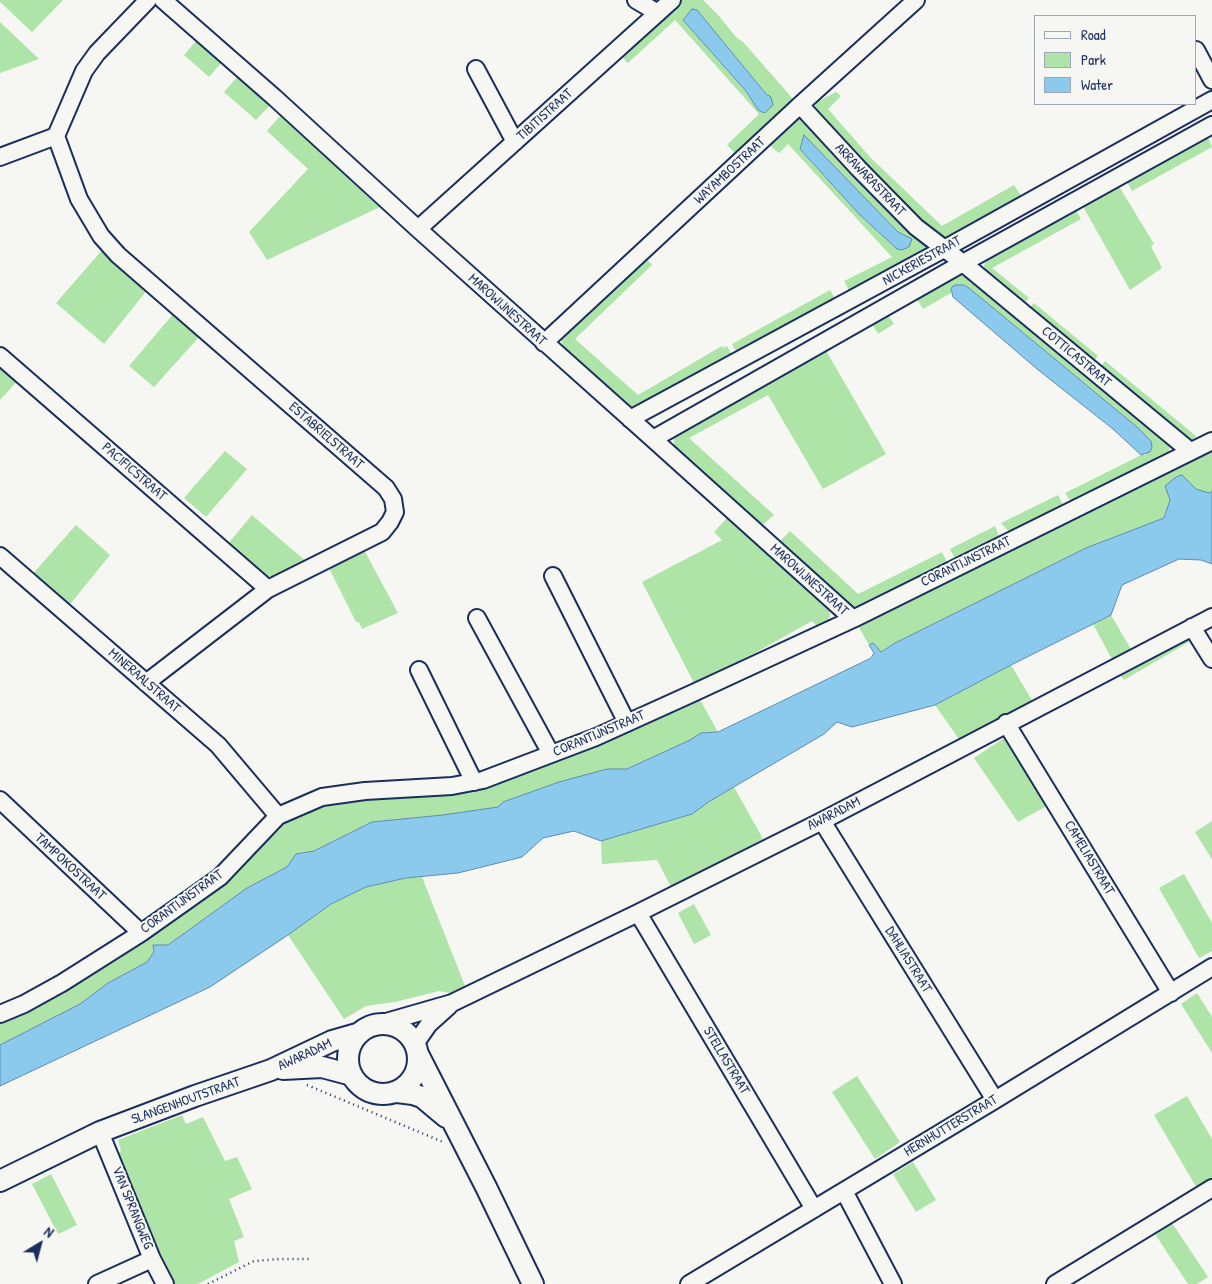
<!DOCTYPE html>
<style>
body{margin:0}
#map{position:relative;width:1212px;height:1284px;overflow:hidden;background:#f6f6f2;font-family:"Patrick Hand",sans-serif}
canvas{display:block}
.legend{position:absolute;left:1034px;top:15px;width:162px;height:90px;box-sizing:border-box;background:#f6f6f2;border:1px solid #9ea6b7;margin:0;padding:6px 9px;list-style:none;font-size:15px;color:#1b2f5e}
.legend li{display:flex;align-items:center;gap:10px;height:25px}
.legend b{width:25px;border:1px solid #9ea6b7}
.north{position:absolute;left:15px;top:1219px;width:50px;height:50px;-webkit-text-stroke:4px #f6f6f2;paint-order:stroke;rotate:37deg;font-size:14px;font-weight:700;line-height:20px;text-align:center;color:#1b2f5e}
.north::after{content:'';display:block;margin:auto;width:18px;height:22px;background:#1b2f5e;clip-path:polygon(50% 0,100% 100%,50% 72%,0 100%)}
</style>
<div id="map">
<canvas width="1212" height="1284"></canvas>
<ul class="legend">
<li><b style="height:6px;background:#f6f6f2"></b>Road</li>
<li><b style="height:14px;background:#aee4a7"></b>Park</li>
<li><b style="height:14px;background:#8bcaec"></b>Water</li>
</ul>
<div class="north">N</div>
</div>
<script>
const c = document.querySelector('canvas').getContext('2d');
c.lineJoin = 'round';
function paint(path, color) { c.fillStyle = color; c.fill(path, 'evenodd'); }
const toPath = rows => new Path2D(rows.map(r => 'M' + r).join(''));
function strokePath(path, color, width, dash) { c.strokeStyle = color; c.lineWidth = width; c.lineCap = dash ? 'butt' : 'round'; c.setLineDash(dash || []); c.stroke(path); }
function drawText(font, color, halo, rows, align = 'center') {
  c.font = font + ' "Patrick Hand",sans-serif'; c.lineWidth = 4; c.setLineDash([]); c.textBaseline = 'middle'; c.strokeStyle = halo; c.fillStyle = color; for (const [text, x, y, turn = 0] of rows) {
    c.save(); c.translate(x, y); c.rotate((+turn || 0) * Math.PI / 180); c.textAlign = isNaN(turn) ? turn : align; if (halo) c.strokeText(text, 0, 0); c.fillText(text, 0, 0); c.restore();
  }
}
paint(toPath([
 [0,0,63,0,32,32,0,2],
 [679,0,703,0,719,16,736,37,743,42,793,99,790,109,738,156,727,145,759,114,675,20,628,63,623,58,622,53],
 [692,10,697,10,766,94,771,97,765,112,758,110,746,91,683,20],
 [0,22,39,59,0,73],
 [197,40,222,62,209,77,184,55],
 [238,76,270,105,256,120,224,92],
 [836,92,841,96,828,109,870,157,942,226,1014,185,1023,199,949,240,935,240,814,113,814,108,817,102],
 [281,115,380,207,267,260,249,232,308,169,267,131],
 [801,118,932,246,851,294,844,281,892,257,788,144,779,153,767,143,796,120],
 [804,136,898,232,902,250,897,249,859,214,800,149],
 [1207,135,1212,147,1132,191,1126,180],
 [1117,183,1154,244,1151,246,1162,268,1130,290,1081,203],
 [1074,207,1081,219,992,268,1029,298,1021,307,984,273,984,267,985,261,988,257],
 [103,249,148,289,104,344,56,303],
 [645,257,652,265,575,339,638,395,722,346,723,348,727,346,733,357,634,408,629,406,568,354,564,349,560,336],
 [964,275,972,275,1171,444,1167,456,1072,503,1065,493,1141,455,1146,455,1151,441,1137,427,969,288,964,285,951,289,951,293,923,309,917,299,955,277],
 [830,290,837,302,739,356,732,344],
 [1034,303,1098,356,1091,365,1026,311],
 [174,313,200,336,154,387,129,366],
 [888,315,894,324,878,334,872,324],
 [825,349,886,454,823,489,768,395,689,438,774,515,761,526,676,450,674,444,674,439,676,432],
 [0,360,20,378,0,400],
 [1105,361,1196,436,1192,442,1181,439,1100,367],
 [1212,447,1212,491,1209,493,1196,489,1182,475,1170,500,1164,518,1086,548,895,643,880,652,873,643,869,645,857,624],
 [225,451,247,469,206,517,184,498],
 [1058,495,1064,507,1011,534,1001,523],
 [252,515,308,563,277,576,265,576,227,545],
 [728,517,829,606,830,613,829,620,821,627,817,626,812,621,753,654,694,683,642,582,722,540,714,532],
 [76,525,110,555,67,608,30,577],
 [995,526,1000,539,956,561,950,549],
 [790,531,858,594,942,552,949,566,860,608,854,608,848,605,779,542],
 [363,548,398,613,362,629,359,622,356,622,327,564],
 [1111,615,1132,651,1113,661,1093,624],
 [1185,635,1189,642,1124,680,1118,672],
 [1011,665,1033,702,961,742,935,705],
 [698,696,718,732,701,733,690,740,627,769,607,769,559,782,503,802,498,807,443,815,372,822,314,851,296,854,287,867,247,888,168,945,153,945,154,952,147,962,108,983,80,1004,0,1045,0,1019,28,1007,286,820,331,800,440,793],
 [1007,736,1050,804,1018,822,974,758],
 [734,787,763,839,671,887,657,860,602,864,601,841,692,814,710,801],
 [1212,821,1212,858,1211,858,1195,832],
 [1184,874,1212,923,1212,951,1199,958,1159,888],
 [422,877,465,986,450,993,439,991,395,1002,366,1006,344,1019,288,935,331,904,366,887,406,878],
 [694,904,711,935,694,944,678,913],
 [1197,993,1212,1017,1212,1053,1181,1004],
 [857,1076,900,1142,875,1159,832,1092],
 [1187,1096,1212,1139,1212,1182,1198,1190,1154,1115],
 [182,1115,186,1124,203,1117,225,1161,237,1157,252,1189,229,1199,244,1237,234,1241,239,1262,198,1284,170,1284,115,1155,121,1151,118,1140],
 [913,1162,936,1200,916,1212,893,1174],
 [51,1174,77,1225,58,1234,32,1184],
 [1170,1220,1208,1277,1197,1284,1188,1284,1153,1231]
]), '#aee4a7');
const water = toPath([
 [692,9,697,10,766,94,771,97,773,105,765,113,758,110,746,91,683,20,692,9],
 [804,135,898,232,912,239,909,247,902,250,897,249,859,214,800,149,804,135],
 [956,285,964,285,969,288,1137,427,1151,441,1152,447,1150,452,1141,455,1113,429,1037,369,953,297,951,289,952,287,956,285],
 [1182,475,1196,489,1209,493,1212,491,1212,564,1201,560,1179,559,1122,585,1111,615,1011,665,935,705,852,727,837,722,824,734,710,801,692,814,601,841,574,831,543,838,522,857,458,873,406,878,366,887,331,904,288,935,210,987,0,1086,0,1045,80,1004,108,983,147,962,154,952,153,945,168,945,247,888,287,867,296,854,314,851,372,822,443,815,498,807,503,802,559,782,607,769,627,769,690,740,701,733,718,732,871,658,874,653,869,645,873,643,881,652,895,643,1086,548,1164,518,1170,500,1165,486,1176,477,1182,475]
]);
paint(water, '#8bcaec');
strokePath(water, '#5e8cb3', 1);
const minor = toPath([
 [163,0,275,98,418,229,653,439,853,619],
 [636,0,658,13],
 [1196,50,1212,80],
 [476,69,515,142],
 [800,105,859,169,916,227,963,263,1190,451],
 [56,136,79,199,101,236,118,255,386,488,393,499,395,512,390,522,382,532,268,589,146,683],
 [0,157,56,136,84,71,97,53,148,0],
 [418,229,672,0],
 [544,343,800,105,916,0],
 [0,356,268,589],
 [630,419,944,249,1212,100],
 [653,439,963,263,1212,125],
 [0,556,218,745,278,816],
 [553,576,627,723],
 [477,618,551,754],
 [1192,627,1212,659],
 [419,670,474,782],
 [1006,723,1171,993],
 [0,800,141,933],
 [822,821,995,1100],
 [638,913,814,1209],
 [0,1014,24,1004,62,983,141,933,182,904,220,877,278,816,322,797,365,791,452,786,483,780,596,737,691,694,853,619,1212,441],
 [379,1024,452,1003,638,913,822,821,1212,617],
 [415,1044,429,1024,449,1006],
 [100,1132,152,1259,165,1284],
 [844,1191,893,1284],
 [97,1284,152,1259],
 [689,1284,995,1100,1212,967],
 [1055,1284,1212,1188]
]);
const major = toPath([
 '348 1059a35 35 0 1 1 70 0a35 35 0 1 1-70 0Z',
 [418,1054,486,1187,533,1284],
 [283,1069,322,1067,352,1075],
 [397,1092,413,1094,422,1097,446,1117],
 [0,1181,100,1132,195,1096,271,1070,332,1041,360,1033]
]);
strokePath(minor, '#1b2f5e', 20);
strokePath(major, '#1b2f5e', 24);
strokePath(toPath([
 [307,1085,443,1142],
 [208,1284,254,1261,280,1259,309,1259]
]), '#1b2f5e', 2.5, [1, 4]);
strokePath(minor, '#f6f6f2', 16);
strokePath(major, '#f6f6f2', 20);
drawText('14px', '#1b2f5e', '#f6f6f2', [
 ["TIBITISTRAAT",545,115,-42],
 ["WAYAMBOSTRAAT",730,171,-43],
 ["ARRAWARASTRAAT",870,180,46],
 ["NICKERIESTRAAT",922,261,-29],
 ["MAROWIJNESTRAAT",507,310,42],
 ["COTTICASTRAAT",1076,357,40],
 ["ESTABRIELSTRAAT",326,436,41],
 ["PACIFICSTRAAT",134,472,41],
 ["CORANTIJNSTRAAT",966,562,-26],
 ["MAROWIJNESTRAAT",809,580,42],
 ["MINERAALSTRAAT",144,681,41],
 ["CORANTIJNSTRAAT",599,734,-23],
 ["AWARADAM",834,814,-27],
 ["CAMELIASTRAAT",1089,858,59],
 ["TAMPOKOSTRAAT",70,867,43],
 ["CORANTIJNSTRAAT",182,902,-36],
 ["DAHLIASTRAAT",908,960,58],
 ["AWARADAM",305,1055,-25],
 ["STELLASTRAAT",726,1061,59],
 ["SLANGENHOUTSTRAAT",186,1101,-20],
 ["HERNHUTTERSTRAAT",951,1126,-31],
 ["VAN SPRANGWEG",132,1208,68]
]);
</script>
